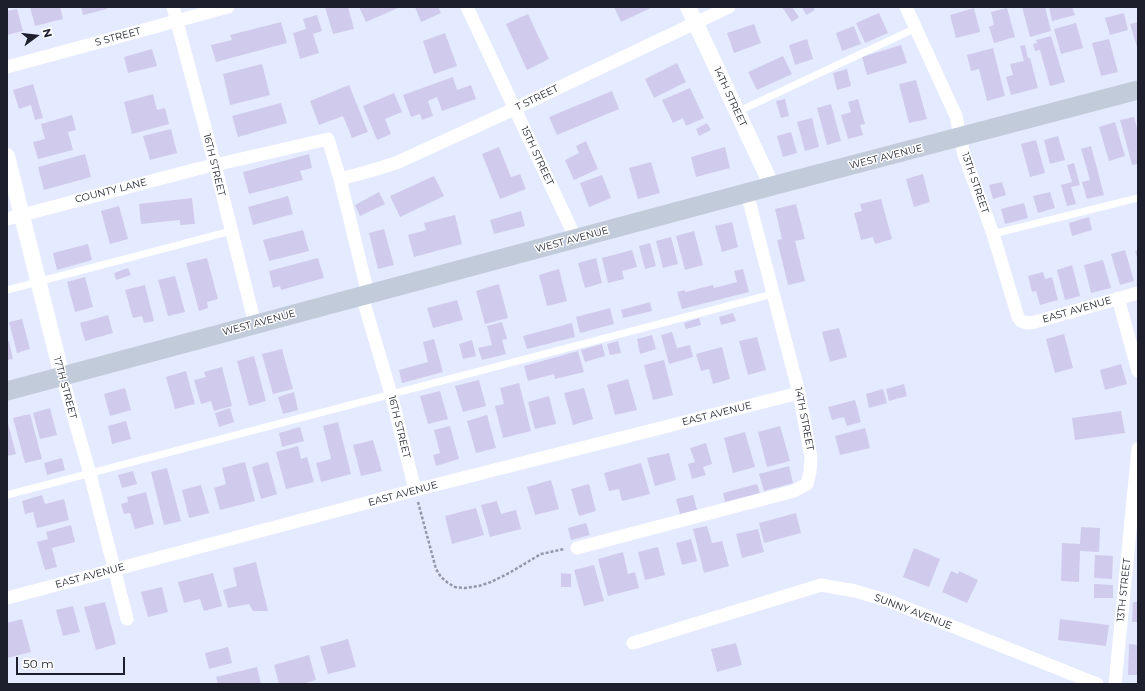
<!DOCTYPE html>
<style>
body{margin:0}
#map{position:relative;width:1145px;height:691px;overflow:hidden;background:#e4eaff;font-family:Montserrat,sans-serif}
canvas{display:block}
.frame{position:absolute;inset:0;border:8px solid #1d202c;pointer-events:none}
.north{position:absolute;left:16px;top:16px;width:40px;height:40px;-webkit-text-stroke:3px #fff;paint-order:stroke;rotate:75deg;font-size:11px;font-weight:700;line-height:16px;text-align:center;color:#1d202c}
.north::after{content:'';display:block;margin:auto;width:14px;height:18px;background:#1d202c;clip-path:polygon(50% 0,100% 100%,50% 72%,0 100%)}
.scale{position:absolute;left:16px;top:657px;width:109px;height:18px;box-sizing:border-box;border:2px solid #1d202c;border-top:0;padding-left:5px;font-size:12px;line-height:14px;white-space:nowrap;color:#1d202c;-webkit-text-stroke:3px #fff;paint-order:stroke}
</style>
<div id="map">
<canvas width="1145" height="691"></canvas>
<div class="frame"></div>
<div class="north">N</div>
<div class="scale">50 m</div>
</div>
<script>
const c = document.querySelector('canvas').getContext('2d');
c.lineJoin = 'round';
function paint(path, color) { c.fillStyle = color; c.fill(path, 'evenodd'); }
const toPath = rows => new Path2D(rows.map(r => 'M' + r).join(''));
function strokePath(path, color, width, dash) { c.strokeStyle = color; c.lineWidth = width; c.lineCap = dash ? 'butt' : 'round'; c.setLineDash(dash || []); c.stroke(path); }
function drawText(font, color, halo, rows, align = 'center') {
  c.font = font + ' Montserrat,sans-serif'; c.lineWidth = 3; c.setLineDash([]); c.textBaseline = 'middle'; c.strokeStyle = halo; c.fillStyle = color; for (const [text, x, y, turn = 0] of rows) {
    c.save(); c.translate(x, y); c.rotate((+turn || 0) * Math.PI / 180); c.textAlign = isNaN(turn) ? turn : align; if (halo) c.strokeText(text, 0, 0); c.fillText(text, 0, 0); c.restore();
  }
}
paint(toPath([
 [30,7,60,7,63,19,35,26],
 [81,7,107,7,107,9,83,15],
 [325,7,348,7,354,29,333,34],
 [359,7,400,7,366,22],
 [415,7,438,7,441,13,421,22],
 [614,7,653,7,621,22],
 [782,7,792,7,799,17,792,22],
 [802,7,813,7,815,10,806,15],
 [1022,7,1045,7,1051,31,1030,37],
 [1049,7,1072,7,1075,15,1052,21],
 [974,8,980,32,956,38,950,15],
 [1007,8,1015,37,994,43,989,27,994,25,991,12],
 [17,9,23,31,7,35,7,11],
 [879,13,888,33,865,43,856,23],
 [1124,13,1128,30,1110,35,1105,18],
 [528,14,549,59,527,70,506,24],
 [317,15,322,31,313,34,319,53,300,59,293,33,306,29,303,19],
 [281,22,287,43,216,62,211,45,232,40,230,35],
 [1138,22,1138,50,1130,24],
 [1076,23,1083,48,1061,54,1054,29],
 [754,24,761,43,734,53,727,33],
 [854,26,861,44,842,51,836,33],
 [445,33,457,66,434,74,423,41],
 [1051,36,1065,82,1050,86,1040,50,1035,51,1033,44,1037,43,1036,40],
 [807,39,813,59,795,65,789,45],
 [1109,39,1118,72,1101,76,1092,43],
 [901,45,907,63,867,75,862,57],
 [1025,45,1028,58,1030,58,1038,88,1011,95,1006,77,1013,75,1010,64,1024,61,1020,46],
 [993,48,1005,96,987,101,979,69,971,71,967,55],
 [152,49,157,66,128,73,124,57],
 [783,56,792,74,757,90,748,72],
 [677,63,686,82,654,98,645,79],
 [262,64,270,95,230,105,223,74],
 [847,69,851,86,837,90,833,73],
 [453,77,457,90,471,85,476,99,442,111,437,97,428,101,433,116,422,120,420,114,411,117,403,95],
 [916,80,927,119,909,123,899,84],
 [33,84,43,118,35,120,31,105,19,109,13,90],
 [349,85,368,132,352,138,343,116,319,125,310,101],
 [690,88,704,118,686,126,683,118,673,123,662,100],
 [612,91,619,109,557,135,549,117],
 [394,93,402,112,385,119,391,134,377,140,363,106],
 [153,94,157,110,165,108,169,124,132,134,124,102],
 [785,99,789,116,781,118,776,101],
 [858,99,865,124,860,125,863,135,848,139,841,115,851,112,848,102],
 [281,103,287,123,238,137,232,116],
 [831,104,841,141,827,145,817,108],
 [72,115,76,130,68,132,73,150,38,159,33,142,45,139,41,124],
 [1134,117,1138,133,1138,164,1132,165,1120,120],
 [812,118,819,147,805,151,797,122],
 [1115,122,1125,156,1109,161,1099,127],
 [707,123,711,130,699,136,696,129],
 [171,129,177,153,150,160,143,136],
 [791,132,797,153,783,157,777,136],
 [1058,136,1065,160,1050,164,1044,140],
 [1036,140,1045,173,1030,177,1021,144],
 [586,141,598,169,574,180,565,160,579,153,576,146],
 [1091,146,1104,195,1087,199,1082,182,1090,180,1081,149],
 [499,147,511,177,520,174,526,189,500,199,482,154],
 [725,147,730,168,696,177,691,157],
 [85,154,91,177,44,190,38,167],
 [309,154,312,168,300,171,303,180,249,194,243,172],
 [651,162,660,193,638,199,629,168],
 [1074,163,1080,185,1071,187,1076,204,1067,206,1061,185,1072,182,1067,165],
 [923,174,930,202,914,207,906,179],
 [602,175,611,198,589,207,580,183],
 [434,176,444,196,400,217,390,196],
 [1002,182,1006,195,993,199,989,185],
 [379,192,385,204,360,216,355,205],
 [1050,192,1055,208,1038,213,1033,196],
 [288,196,293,214,253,225,248,207],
 [192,198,195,224,180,225,180,220,141,224,139,204],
 [881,199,892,239,875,244,873,237,861,240,854,213,862,211,860,204],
 [1024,203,1028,218,1005,224,1001,209],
 [796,204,805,239,795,241,805,281,788,285,777,240,782,239,775,209],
 [119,206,128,239,110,244,101,211],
 [521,211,525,226,494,234,490,220],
 [455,215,462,244,414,257,408,235,426,230,424,223],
 [1089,217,1092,230,1072,236,1069,223],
 [732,222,738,247,722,252,715,226],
 [384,229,394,265,378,269,369,233],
 [303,230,309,251,269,261,263,240],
 [694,231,703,265,685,270,676,236],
 [671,237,678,264,663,268,656,241],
 [650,243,656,266,645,269,639,246],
 [88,244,92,260,57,270,53,253],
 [632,250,637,267,622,271,624,279,608,283,602,258],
 [1125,250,1134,281,1120,285,1111,254],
 [1138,250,1138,260,1135,251],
 [207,258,218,299,207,302,208,308,199,311,186,263],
 [318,258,324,278,281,290,280,286,273,288,269,271],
 [596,258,602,283,585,288,578,263],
 [1103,260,1111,288,1091,293,1084,265],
 [1072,265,1080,296,1065,300,1057,270],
 [128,268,131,275,116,280,114,273],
 [559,269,567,301,547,306,539,275],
 [743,269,749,292,682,309,677,292,685,290,685,292,713,285,714,288,737,282,734,271],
 [1043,272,1045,279,1052,277,1058,300,1040,305,1036,291,1032,292,1028,276],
 [175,276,185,312,168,316,158,280],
 [85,277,93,307,75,312,67,282],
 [499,284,508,318,485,324,476,291],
 [145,285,154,321,144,323,142,316,133,318,125,290],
 [457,300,463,320,433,328,427,308],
 [650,302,652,311,623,318,621,310],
 [610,308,614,324,580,333,576,317],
 [733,313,736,321,721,325,719,317],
 [108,315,113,333,85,341,80,323],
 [699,318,701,325,686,329,684,323],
 [22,319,30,349,17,353,9,322],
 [502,322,507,339,502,340,506,354,482,360,478,348,492,345,487,326],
 [572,323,575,337,527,349,523,336],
 [839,328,847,357,830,362,822,332],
 [672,332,677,348,690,345,693,357,669,364,661,335],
 [1064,334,1073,368,1055,373,1046,339],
 [652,335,656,349,640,354,637,339],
 [757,337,766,370,748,375,739,341],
 [434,339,443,372,402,383,399,370,428,362,423,342],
 [472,340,476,356,463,359,459,344],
 [7,341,9,341,13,359,7,360],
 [618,341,621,353,610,355,607,344],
 [602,344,605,356,585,362,581,350],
 [722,347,730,379,713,384,709,369,701,371,696,354],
 [282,349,293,389,273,394,262,354],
 [578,351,584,372,555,379,554,374,528,381,524,366],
 [254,356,266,401,249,406,237,361],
 [664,360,673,395,653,400,644,365],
 [1121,364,1127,384,1105,390,1100,370],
 [222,367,232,406,214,411,211,401,201,404,194,380,206,377,204,372],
 [186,371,195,404,175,409,166,377],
 [628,379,637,410,615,415,607,385],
 [479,380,486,406,463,412,455,386],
 [519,383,531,431,503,438,495,406,504,404,500,388],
 [904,384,907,396,889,401,886,389],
 [125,388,131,410,110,416,104,394],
 [584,388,593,419,573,425,564,393],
 [883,389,887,403,869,408,866,394],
 [440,391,448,419,428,424,420,396],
 [294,392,298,410,283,414,278,397],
 [549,396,556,424,535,429,528,402],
 [855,400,861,422,847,426,844,417,832,420,828,407],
 [50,408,57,435,40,439,33,413],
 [230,408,234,422,219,427,215,413],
 [1121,411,1125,433,1075,440,1072,418],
 [30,414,42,459,25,463,13,418],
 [487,415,496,448,476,453,467,421],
 [7,420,16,454,7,456],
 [126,421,131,439,112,444,108,426],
 [338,422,351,474,321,482,316,463,331,459,323,426],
 [450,426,459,459,436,466,433,455,440,453,434,430],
 [780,426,790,461,767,467,758,432],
 [300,427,304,441,282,447,279,433],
 [865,428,870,448,840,455,835,436],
 [745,432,755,467,733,473,724,438],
 [373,440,382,471,361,476,353,445],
 [706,443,712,464,703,467,706,475,692,479,688,464,695,462,690,448],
 [298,446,301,459,307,457,314,482,286,489,276,452],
 [669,453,676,480,655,486,647,458],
 [62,458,65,470,47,475,44,463],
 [245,462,255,501,220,510,214,488,226,484,222,468],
 [268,462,277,494,261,499,252,467],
 [641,463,650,494,622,501,619,489,609,491,604,473],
 [789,466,793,483,764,491,759,474],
 [167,468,181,521,164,525,151,472],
 [133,471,137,484,122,488,118,475],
 [551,480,559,509,535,515,527,487],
 [589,484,596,511,579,516,571,489],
 [757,484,760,493,725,502,723,493],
 [201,485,209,513,189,518,182,490],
 [146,492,154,524,135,529,130,513,124,514,121,504,128,502,127,497],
 [42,495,45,504,64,499,69,520,37,528,33,512,25,514,22,501],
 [693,495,697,510,680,514,676,499],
 [497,501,501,514,516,510,521,529,490,537,481,505],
 [476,508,484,535,452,544,445,516],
 [796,513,801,533,764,543,759,523],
 [586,523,590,535,571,540,568,528],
 [71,525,75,542,52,548,57,567,45,570,37,542,48,539,46,532],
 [707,526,712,543,722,541,729,566,704,573,693,529],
 [1081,527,1100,528,1099,552,1080,551,1079,582,1061,581,1062,543,1080,544],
 [758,529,764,552,742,558,736,534],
 [691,539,697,561,682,565,676,543],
 [658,547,665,575,645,580,638,552],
 [914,548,940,559,929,587,903,577],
 [623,552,628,574,635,572,639,588,608,596,598,559],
 [1095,555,1113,556,1112,579,1094,578],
 [256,562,268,611,253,611,249,604,228,608,223,590,237,586,233,568],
 [594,565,604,601,584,606,574,570],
 [951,571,958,574,959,571,978,580,967,603,942,592],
 [213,573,222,606,204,611,200,599,184,603,178,582],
 [561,573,571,574,571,587,561,587],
 [1094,584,1113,585,1113,598,1094,598],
 [162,587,168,612,148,617,141,592],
 [105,602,116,644,96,650,84,607],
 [1133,602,1138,602,1138,622,1132,622],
 [73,606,80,632,63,636,56,610],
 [22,619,31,652,7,658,7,623],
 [1060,619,1109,625,1106,646,1058,640],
 [348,639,356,667,328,674,320,647],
 [736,643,742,665,717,672,711,649],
 [1129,644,1138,645,1138,675,1128,675],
 [228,647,232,663,209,669,205,653],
 [309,655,316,680,302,684,279,684,274,665],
 [257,667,261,684,218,684,216,677]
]), '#d0cbed');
strokePath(toPath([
 [418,502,436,569,441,577,448,583,455,587,465,588,479,586,491,582,509,573,541,554,564,549]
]), '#9398a9', 2.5, [3, 2]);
strokePath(toPath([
 [737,112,916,28],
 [993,234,1138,198],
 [7,290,231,231],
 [7,495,773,294]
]), '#fff', 7);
strokePath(toPath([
 [173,7,215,165,255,324],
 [467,7,576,239],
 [906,7,956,116,964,155,993,234,1018,317,1021,321,1027,323,1035,322,1138,293],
 [7,67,228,7],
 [340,179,368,294],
 [7,219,197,169,328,139,340,179,370,171,396,163,499,116,729,7],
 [362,296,391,394,415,490],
 [1118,298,1138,371],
 [62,376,90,474,127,619],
 [577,548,794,491,807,484,810,472,811,457,799,393,747,193],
 [7,598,415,490,799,393],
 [633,643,821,585,855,591,889,601,1097,684],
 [1115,684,1138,449]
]), '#fff', 13);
strokePath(toPath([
 [688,7,772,186],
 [7,156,62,376]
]), '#fff', 16);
strokePath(toPath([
 [7,391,772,186,1138,90]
]), '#c1cbda', 19);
drawText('10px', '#1d202c', '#fff', [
 ["S STREET",118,37,-15],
 ["14TH STREET",730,97,65],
 ["T STREET",537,98,-26],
 ["15TH STREET",537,156,65],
 ["WEST AVENUE",886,157,-14],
 ["16TH STREET",214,165,76],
 ["13TH STREET",975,183,71],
 ["COUNTY LANE",111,191,-14],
 ["WEST AVENUE",572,240,-15],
 ["EAST AVENUE",1077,310,-16],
 ["WEST AVENUE",259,323,-15],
 ["17TH STREET",65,388,75],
 ["EAST AVENUE",717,414,-14],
 ["14TH STREET",804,419,79],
 ["16TH STREET",399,427,76],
 ["EAST AVENUE",403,494,-15],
 ["EAST AVENUE",90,576,-15],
 ["13TH STREET",1124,590,-84],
 ["SUNNY AVENUE",913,612,21]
]);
</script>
